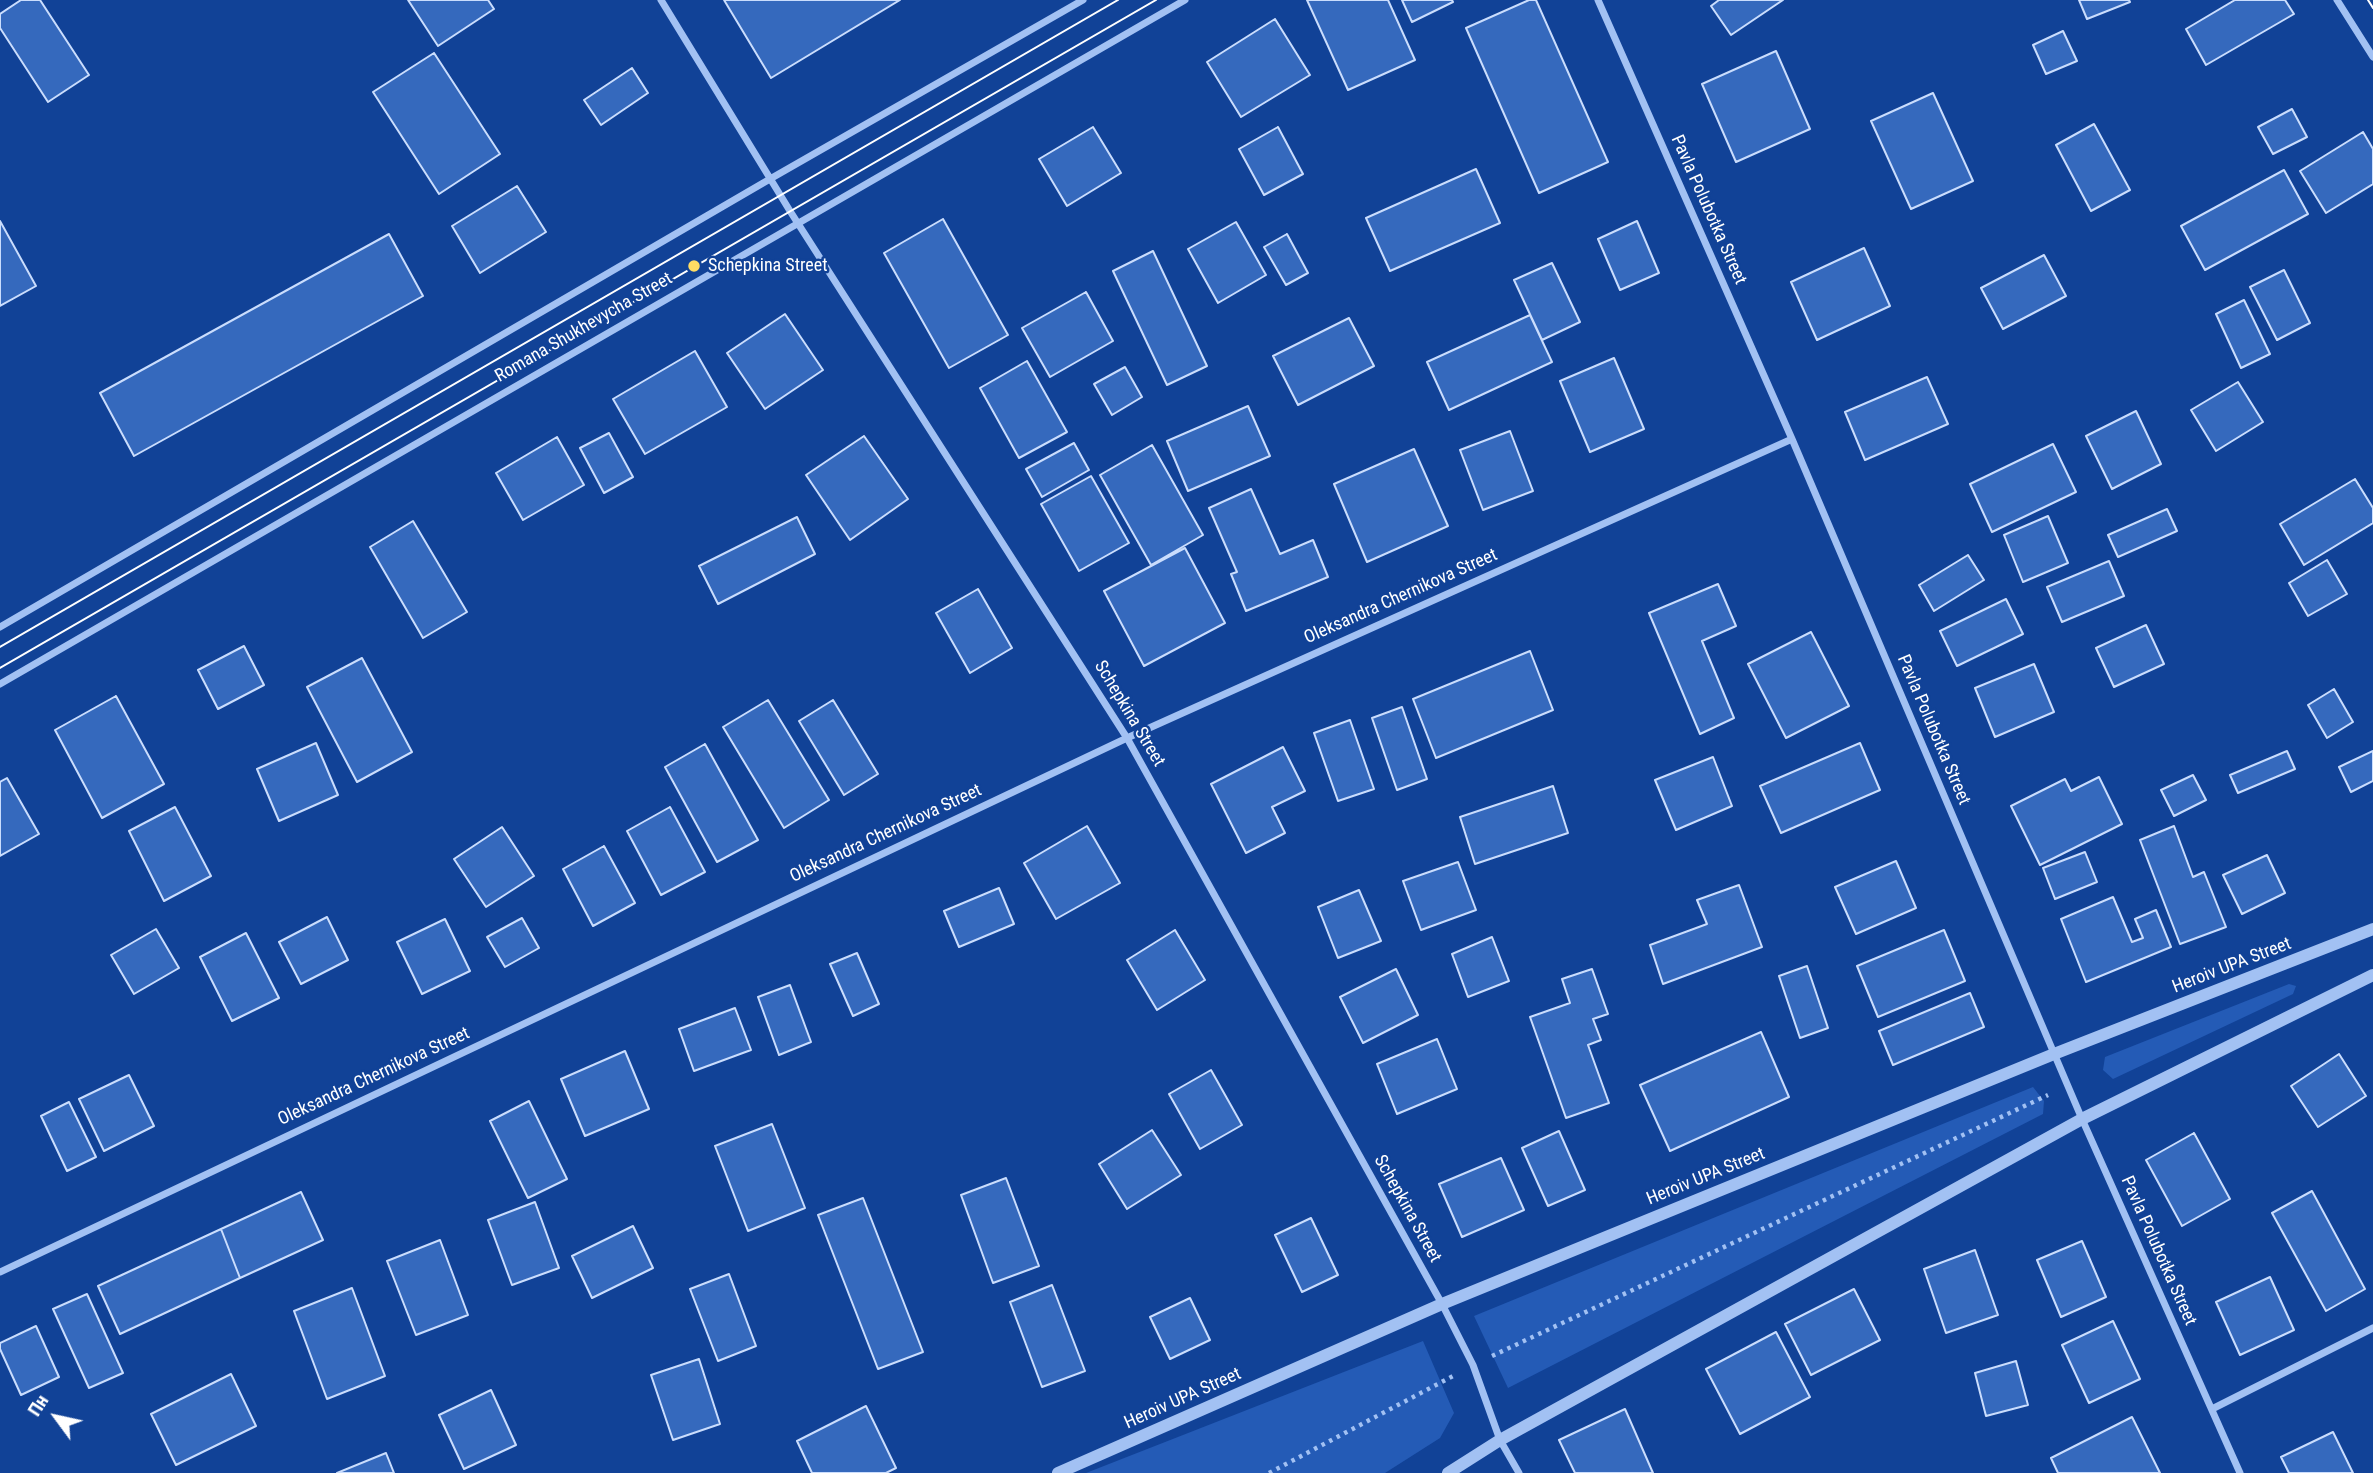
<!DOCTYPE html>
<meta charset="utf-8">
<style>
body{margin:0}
#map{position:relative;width:2373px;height:1473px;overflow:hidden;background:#114297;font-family:"Roboto Condensed",sans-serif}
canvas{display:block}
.north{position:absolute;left:21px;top:1382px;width:70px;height:70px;-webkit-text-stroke:5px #114297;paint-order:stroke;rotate:303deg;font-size:19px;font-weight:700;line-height:28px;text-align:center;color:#fff}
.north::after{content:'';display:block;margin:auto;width:24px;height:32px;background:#fff;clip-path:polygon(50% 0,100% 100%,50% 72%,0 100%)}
</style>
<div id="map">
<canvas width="2373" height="1473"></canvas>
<div class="north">Пн</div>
</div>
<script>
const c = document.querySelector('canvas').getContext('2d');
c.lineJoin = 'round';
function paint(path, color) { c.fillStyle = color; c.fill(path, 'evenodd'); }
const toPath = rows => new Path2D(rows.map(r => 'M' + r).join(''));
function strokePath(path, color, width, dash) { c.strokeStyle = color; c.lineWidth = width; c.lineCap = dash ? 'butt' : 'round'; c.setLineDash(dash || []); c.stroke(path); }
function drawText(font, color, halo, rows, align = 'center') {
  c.font = font + ' "Roboto Condensed",sans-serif'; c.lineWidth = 5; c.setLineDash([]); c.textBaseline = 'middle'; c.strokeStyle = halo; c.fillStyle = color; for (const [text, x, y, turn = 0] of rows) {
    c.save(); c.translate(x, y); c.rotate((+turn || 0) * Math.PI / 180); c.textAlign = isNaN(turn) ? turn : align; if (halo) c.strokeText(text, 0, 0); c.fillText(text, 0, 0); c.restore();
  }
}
paint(toPath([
 [2289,984,2296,986,2293,994,2113,1079,2103,1070,2105,1057],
 [2033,1087,2044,1101,2043,1114,1508,1388,1474,1316],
 [1423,1341,1454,1413,1440,1438,1385,1473,1086,1473]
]), '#245bb6');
const building = toPath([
 [21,0,40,0,89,75,48,102,0,28,0,14,21,0],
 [408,0,488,0,494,9,438,46,408,0],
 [724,0,900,0,771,78,724,0],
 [1307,0,1388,0,1415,60,1348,90,1307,0],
 [1402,0,1452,0,1453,2,1412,22,1402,0],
 [1529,0,1536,0,1608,162,1539,193,1466,28,1529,0],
 [1719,0,1783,0,1731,35,1711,6,1719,0],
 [2079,0,2129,0,2130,2,2087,19,2079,0],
 [2235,0,2285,0,2294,14,2206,65,2186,29,2235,0],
 [1275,19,1310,75,1241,117,1207,62,1275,19],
 [2063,31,2077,61,2046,74,2033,45,2063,31],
 [1776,51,1810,129,1736,162,1702,84,1776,51],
 [434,53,500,154,439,194,373,92,434,53],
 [632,68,648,93,601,125,584,100,632,68],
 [1933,93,1973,181,1911,209,1871,121,1933,93],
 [2292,109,2307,137,2273,154,2258,127,2292,109],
 [2094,124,2130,190,2091,211,2056,145,2094,124],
 [1093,127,1121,173,1067,206,1039,159,1093,127],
 [1278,127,1303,174,1264,195,1239,149,1278,127],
 [2363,132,2373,149,2373,184,2326,213,2300,171,2363,132],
 [1476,169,1500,223,1390,271,1366,218,1476,169],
 [2284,170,2308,214,2205,270,2181,226,2284,170],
 [517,186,546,232,480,273,452,226,517,186],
 [943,219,1008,335,949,368,884,253,943,219],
 [0,221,36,286,0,306,0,221],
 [1637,221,1659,273,1620,290,1598,239,1637,221],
 [1236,222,1266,275,1218,303,1188,249,1236,222],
 [389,234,423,296,134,456,100,393,389,234],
 [1287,234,1308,273,1286,285,1264,247,1287,234],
 [1864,248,1890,306,1817,340,1791,282,1864,248],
 [1153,251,1207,366,1167,385,1113,271,1153,251],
 [2044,255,2066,296,2003,329,1981,288,2044,255],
 [1552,263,1580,322,1542,340,1514,280,1552,263],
 [2284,270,2310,323,2277,340,2250,287,2284,270],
 [1086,292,1113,341,1050,377,1022,328,1086,292],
 [2244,300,2270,354,2241,368,2216,314,2244,300],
 [785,314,823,370,765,409,727,353,785,314],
 [1530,315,1552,362,1449,410,1427,362,1530,315],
 [1349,318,1374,366,1298,405,1273,356,1349,318],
 [695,351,727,407,645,454,613,399,695,351],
 [1614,358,1644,429,1590,452,1560,381,1614,358],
 [1027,361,1067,432,1019,458,980,388,1027,361],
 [1125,367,1142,397,1112,415,1094,384,1125,367],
 [1927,377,1948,424,1865,460,1845,412,1927,377],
 [2238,382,2263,422,2216,451,2191,410,2238,382],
 [1248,406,1270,456,1188,491,1167,441,1248,406],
 [2136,411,2161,464,2112,489,2086,436,2136,411],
 [1510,431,1533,491,1483,510,1460,450,1510,431],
 [609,433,633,477,604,493,580,448,609,433],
 [864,436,908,499,850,540,806,475,864,436],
 [557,437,584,485,523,520,496,473,557,437],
 [1074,443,1089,470,1042,497,1026,469,1074,443],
 [2053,444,2076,492,1992,532,1970,484,2053,444],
 [1152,445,1203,535,1151,565,1100,475,1152,445],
 [1414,449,1448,526,1367,562,1334,484,1414,449],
 [1091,476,1129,543,1079,571,1041,504,1091,476],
 [2355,479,2373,508,2373,523,2304,565,2280,524,2355,479],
 [1251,489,1280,554,1313,540,1328,577,1246,611,1231,574,1237,572,1209,508,1251,489],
 [2167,509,2177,531,2118,557,2108,535,2167,509],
 [2048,516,2068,563,2023,582,2004,535,2048,516],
 [797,517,815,554,718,604,699,566,797,517],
 [413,521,467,612,423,638,370,547,413,521],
 [1185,548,1225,623,1144,666,1104,591,1185,548],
 [1968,555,1984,580,1934,611,1919,585,1968,555],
 [2327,560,2347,594,2308,616,2289,583,2327,560],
 [2109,561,2124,596,2062,622,2047,587,2109,561],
 [1718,584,1736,626,1702,641,1734,718,1700,734,1649,613,1718,584],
 [978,589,1012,648,970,673,936,613,978,589],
 [2006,599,2023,634,1957,666,1940,631,2006,599],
 [2146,625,2164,664,2114,687,2096,648,2146,625],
 [1811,632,1849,706,1786,738,1748,664,1811,632],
 [244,646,264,685,218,709,198,670,244,646],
 [1530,651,1553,710,1436,758,1413,699,1530,651],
 [362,658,412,752,357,782,307,687,362,658],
 [2034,664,2054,712,1995,737,1975,688,2034,664],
 [2334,689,2353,722,2327,738,2308,705,2334,689],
 [116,696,164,784,102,818,55,730,116,696],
 [768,700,829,800,784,828,723,727,768,700],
 [833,700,878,774,844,795,799,721,833,700],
 [1402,707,1427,779,1397,790,1372,718,1402,707],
 [1350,720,1374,789,1338,801,1314,733,1350,720],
 [316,743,338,795,279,821,257,769,316,743],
 [1860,743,1880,790,1781,833,1760,786,1860,743],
 [705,744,758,840,717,862,665,767,705,744],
 [1283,747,1305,791,1272,807,1285,833,1246,853,1211,784,1283,747],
 [2287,751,2295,769,2238,793,2230,775,2287,751],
 [2373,751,2373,781,2351,792,2339,767,2373,751],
 [1713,757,1732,806,1676,830,1655,780,1713,757],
 [2193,775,2206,800,2174,816,2161,790,2193,775],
 [2099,777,2122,824,2040,865,2011,806,2065,779,2071,791,2099,777],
 [7,778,39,834,0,856,0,782,7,778],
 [1553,786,1568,833,1475,864,1460,817,1553,786],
 [175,807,211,876,164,901,129,831,175,807],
 [670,807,705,872,661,895,627,831,670,807],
 [1087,826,1120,883,1056,919,1024,863,1087,826],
 [2174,826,2193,877,2204,872,2226,927,2180,944,2140,840,2174,826],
 [502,827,534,876,486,907,454,859,502,827],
 [604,846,635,903,593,926,563,869,604,846],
 [2085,852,2097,882,2055,899,2043,868,2085,852],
 [2267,855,2285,893,2242,914,2223,875,2267,855],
 [1896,861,1916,908,1856,934,1835,887,1896,861],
 [1458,862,1476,910,1421,930,1403,881,1458,862],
 [1739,885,1762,947,1663,984,1650,945,1707,924,1697,900,1739,885],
 [999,888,1014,924,959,947,944,911,999,888],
 [1359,890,1381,941,1338,958,1318,907,1359,890],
 [2113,897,2132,942,2143,938,2135,919,2156,910,2171,947,2086,982,2061,919,2113,897],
 [327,917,348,960,301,984,279,942,327,917],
 [522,918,539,948,505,967,487,937,522,918],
 [445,919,470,971,422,994,397,942,445,919],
 [156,929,179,968,134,994,111,955,156,929],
 [1175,930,1205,980,1157,1010,1127,960,1175,930],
 [1944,930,1965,981,1878,1017,1857,966,1944,930],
 [246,933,279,998,232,1021,200,957,246,933],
 [1492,937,1509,981,1468,997,1452,954,1492,937],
 [857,953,879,1004,853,1016,830,964,857,953],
 [1807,966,1828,1028,1800,1038,1779,976,1807,966],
 [1396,969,1418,1015,1363,1043,1340,997,1396,969],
 [1592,969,1608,1014,1593,1019,1601,1040,1588,1045,1609,1103,1566,1118,1530,1017,1570,1003,1562,979,1592,969],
 [790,985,811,1042,779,1055,758,997,790,985],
 [1970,993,1984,1027,1893,1065,1879,1031,1970,993],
 [735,1008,751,1050,694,1071,679,1029,735,1008],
 [1761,1032,1789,1097,1670,1151,1640,1085,1761,1032],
 [1437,1039,1457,1089,1397,1114,1377,1064,1437,1039],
 [625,1051,649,1109,585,1136,561,1079,625,1051],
 [2339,1054,2366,1096,2318,1127,2291,1086,2339,1054],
 [1211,1070,1242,1125,1200,1149,1169,1094,1211,1070],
 [129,1075,154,1126,104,1151,79,1099,129,1075],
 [529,1101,567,1179,528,1198,490,1121,529,1101],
 [69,1102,96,1157,67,1171,41,1116,69,1102],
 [772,1124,805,1208,748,1231,715,1146,772,1124],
 [1152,1130,1181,1175,1127,1209,1099,1164,1152,1130],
 [1559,1131,1585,1190,1548,1206,1522,1148,1559,1131],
 [2194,1133,2230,1199,2182,1226,2146,1160,2194,1133],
 [1501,1158,1524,1210,1462,1237,1439,1184,1501,1158],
 [1006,1178,1039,1266,993,1283,961,1195,1006,1178],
 [2312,1191,2365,1289,2326,1311,2272,1213,2312,1191],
 [301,1192,323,1240,240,1278,221,1229,301,1192],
 [863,1198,923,1352,878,1369,818,1215,863,1198],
 [535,1202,559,1268,512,1285,488,1220,535,1202],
 [1311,1218,1338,1275,1302,1292,1275,1235,1311,1218],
 [633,1226,653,1268,592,1298,572,1256,633,1226],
 [221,1229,240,1278,120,1334,98,1286,221,1229],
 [440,1240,468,1315,416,1335,387,1261,440,1240],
 [2082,1241,2106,1297,2061,1317,2037,1260,2082,1241],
 [1975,1250,1998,1315,1946,1333,1924,1269,1975,1250],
 [729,1274,756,1346,718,1361,690,1289,729,1274],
 [2270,1277,2294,1330,2240,1355,2216,1302,2270,1277],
 [1052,1285,1085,1371,1042,1387,1010,1302,1052,1285],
 [352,1288,385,1376,327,1399,294,1311,352,1288],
 [1854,1289,1880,1340,1811,1375,1785,1324,1854,1289],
 [87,1294,123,1373,89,1388,53,1309,87,1294],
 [1190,1298,1210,1340,1170,1359,1150,1317,1190,1298],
 [2113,1321,2140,1379,2089,1403,2062,1345,2113,1321],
 [36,1326,59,1377,21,1395,0,1349,0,1343,36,1326],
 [1776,1332,1810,1397,1740,1434,1706,1369,1776,1332],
 [699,1359,720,1424,673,1440,651,1375,699,1359],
 [2016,1361,2028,1405,1986,1416,1975,1373,2016,1361],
 [231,1374,256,1426,176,1465,151,1414,231,1374],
 [491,1390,516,1445,464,1469,439,1415,491,1390],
 [866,1406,896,1468,886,1473,812,1473,797,1441,866,1406],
 [1625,1409,1653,1473,1575,1473,1559,1440,1625,1409],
 [2132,1417,2160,1473,2058,1473,2051,1458,2132,1417],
 [2333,1432,2353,1473,2289,1473,2281,1457,2333,1432],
 [386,1453,394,1473,337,1473,386,1453]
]);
paint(building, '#3569bd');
strokePath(building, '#caddfd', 2);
strokePath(toPath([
 [1492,1356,2048,1095],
 [1269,1473,1453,1376]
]), '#a2c1f3', 4.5, [3.5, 5]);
strokePath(toPath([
 [661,0,790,211,1127,738,1442,1304,1473,1365,1500,1440,1519,1473],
 [1598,0,1792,439,2082,1119,2240,1473],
 [2337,0,2373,57],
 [0,627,770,179,1083,0],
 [0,684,1185,0],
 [0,1272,1127,738,1792,439],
 [2212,1409,2373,1328]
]), '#a2c1f3', 7);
strokePath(toPath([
 [1058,1473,1442,1304,2054,1054,2373,929],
 [1448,1473,1500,1440,2082,1119,2373,975]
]), '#a2c1f3', 12);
strokePath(toPath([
 [2368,0,2373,8],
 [0,647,1118,0],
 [0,668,1156,0]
]), '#fff', 2);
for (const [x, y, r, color] of [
 [694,266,7,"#ffdd64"]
]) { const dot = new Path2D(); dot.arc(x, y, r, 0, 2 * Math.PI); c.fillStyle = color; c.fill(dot); strokePath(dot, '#114297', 2.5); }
drawText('18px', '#fff', '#114297', [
 ["Pavla Polubotka Street",1708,210,66],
 ["Romana Shukhevycha Street",584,328,-30],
 ["Oleksandra Chernikova Street",1401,597,-24],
 ["Schepkina Street",1129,714,59],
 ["Pavla Polubotka Street",1933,730,67],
 ["Oleksandra Chernikova Street",886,834,-25],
 ["Heroiv UPA Street",2232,966,-21],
 ["Oleksandra Chernikova Street",374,1077,-25],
 ["Heroiv UPA Street",1706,1177,-22],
 ["Schepkina Street",1407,1209,61],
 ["Pavla Polubotka Street",2158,1251,66],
 ["Heroiv UPA Street",1183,1399,-24]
]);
drawText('18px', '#fff', '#114297', [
 ["Schepkina Street",708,266]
], 'left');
</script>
